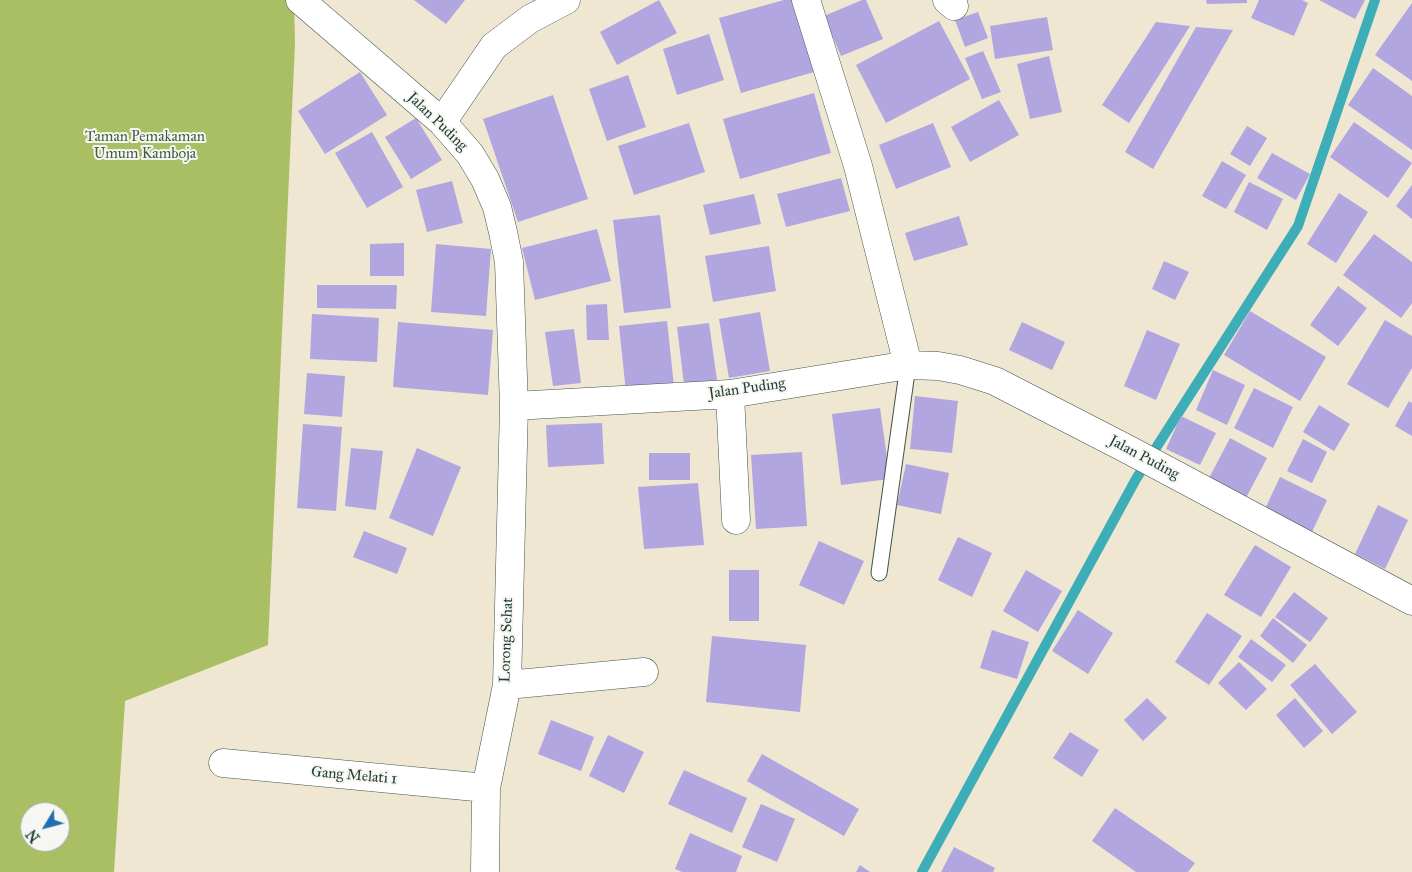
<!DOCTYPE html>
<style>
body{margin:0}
#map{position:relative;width:1412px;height:872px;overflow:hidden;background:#efe7d1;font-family:"IM FELL Great Primer",serif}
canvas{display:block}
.north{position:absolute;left:20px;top:802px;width:50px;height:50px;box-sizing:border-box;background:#f6f6f2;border:1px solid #a0aca6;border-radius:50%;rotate:233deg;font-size:14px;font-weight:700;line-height:20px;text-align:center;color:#1f3d34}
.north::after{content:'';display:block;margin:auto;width:18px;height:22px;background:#1f6fb2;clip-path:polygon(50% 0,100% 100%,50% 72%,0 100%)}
</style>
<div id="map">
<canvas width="1412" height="872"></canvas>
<div class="north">N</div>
</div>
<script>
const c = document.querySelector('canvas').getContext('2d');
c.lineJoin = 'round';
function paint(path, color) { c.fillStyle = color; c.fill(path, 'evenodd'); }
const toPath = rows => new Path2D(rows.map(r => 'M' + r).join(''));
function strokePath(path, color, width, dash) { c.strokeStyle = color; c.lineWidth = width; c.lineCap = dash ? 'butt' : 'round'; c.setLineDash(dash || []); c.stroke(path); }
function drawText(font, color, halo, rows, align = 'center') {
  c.font = font + ' "IM FELL Great Primer",serif'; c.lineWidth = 4; c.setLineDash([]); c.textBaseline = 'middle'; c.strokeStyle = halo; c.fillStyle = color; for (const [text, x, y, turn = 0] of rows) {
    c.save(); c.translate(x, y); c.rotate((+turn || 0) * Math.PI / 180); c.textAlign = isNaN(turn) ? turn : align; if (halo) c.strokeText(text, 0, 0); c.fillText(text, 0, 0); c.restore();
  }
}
paint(toPath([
 [0,0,294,0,295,43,268,645,125,701,114,872,0,872],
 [30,812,60,812,60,842,30,842]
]), '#aabf64');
strokePath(toPath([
 [922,872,1136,479,1298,226,1375,0]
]), '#3daeb7', 10);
paint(toPath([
 [414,0,465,0,446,24],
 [659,0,677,33,617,65,600,32],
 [784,0,793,0,814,72,741,93,719,18],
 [862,0,866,0,883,39,841,56,824,16],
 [1206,0,1247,0,1247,3,1207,4],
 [1259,0,1302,0,1308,3,1294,36,1251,18],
 [1319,0,1365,0,1355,19],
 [1412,3,1412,81,1375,55],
 [978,12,988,38,965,47,955,20],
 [1047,17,1053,50,995,59,990,26],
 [939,21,970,79,886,123,856,65],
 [1156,22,1190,26,1129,123,1102,105],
 [1196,27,1233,30,1153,169,1125,152],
 [709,34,724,80,677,95,663,49],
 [983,51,1001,92,982,99,965,58],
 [1049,56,1062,112,1030,119,1017,64],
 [1373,68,1412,96,1412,150,1348,105],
 [360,72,387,115,325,154,298,111],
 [628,75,646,127,607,141,589,89],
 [814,93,831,153,740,179,723,119],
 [553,95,588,199,518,222,483,119],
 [999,100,1019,135,970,162,951,127],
 [416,118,442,160,411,179,385,137],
 [1354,122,1412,163,1388,198,1330,157],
 [689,123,705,172,634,195,618,146],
 [933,123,951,167,896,189,879,145],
 [1247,126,1267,138,1250,166,1230,154],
 [372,132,403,187,367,208,335,153],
 [1272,153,1310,174,1296,200,1257,178],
 [1222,161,1246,175,1226,209,1202,196],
 [841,178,850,211,786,227,777,194],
 [452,181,463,223,427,232,416,190],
 [1249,182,1283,199,1267,230,1234,212],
 [1412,185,1412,219,1396,206],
 [1339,193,1368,212,1336,263,1307,244],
 [754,194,761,224,710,235,703,205],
 [660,215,671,308,624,313,613,220],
 [959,216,968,245,914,261,905,233],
 [597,229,611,281,535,300,522,248],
 [1374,234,1412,262,1412,303,1401,318,1343,275],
 [404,243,404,276,370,276,370,244],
 [436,244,491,249,486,316,431,312],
 [769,246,776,291,713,302,705,256],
 [1164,261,1189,272,1175,300,1152,289],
 [317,285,397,285,396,309,317,308],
 [1338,286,1367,308,1338,346,1310,325],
 [607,304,609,340,587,340,586,305],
 [1250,311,1326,357,1300,401,1224,355],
 [760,312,770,371,729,378,719,319],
 [312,314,379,318,377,362,310,359],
 [1385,320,1412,336,1412,368,1388,408,1347,384],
 [667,321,674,386,626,392,619,326],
 [398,322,493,330,488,395,393,387],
 [1022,322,1065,342,1052,370,1009,350],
 [709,323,717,380,684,384,677,327],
 [574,329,581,383,553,386,545,332],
 [1147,330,1180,344,1156,400,1124,386],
 [1213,370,1245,385,1227,425,1196,410],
 [307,373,345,376,342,417,304,414],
 [1254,388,1293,407,1273,448,1234,428],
 [915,396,958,401,952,453,910,449],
 [1409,401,1412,403,1412,436,1395,426],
 [1319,405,1350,424,1334,451,1303,432],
 [880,408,890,479,841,485,832,414],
 [1181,416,1216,433,1200,465,1166,449],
 [602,423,604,464,548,467,546,425],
 [303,424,342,427,336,511,297,508],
 [1230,438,1267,458,1246,498,1209,478],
 [1303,439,1327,452,1312,483,1287,471],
 [351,448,383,451,376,510,345,506],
 [417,448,461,467,433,536,389,518],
 [802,452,807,526,756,529,751,455],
 [649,453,690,453,690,480,649,480],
 [906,464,949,473,941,514,897,505],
 [1280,477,1327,500,1310,536,1263,513],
 [698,483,704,545,644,549,638,487],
 [1378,505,1408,520,1385,569,1355,554],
 [364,531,407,548,397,574,353,557],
 [958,537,992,553,972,597,938,580],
 [819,541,864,561,844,605,799,585],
 [1255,545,1291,567,1261,617,1224,595],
 [729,570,759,570,759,621,729,621],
 [1026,570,1062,591,1038,632,1003,611],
 [1294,592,1328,618,1310,642,1275,617],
 [1078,610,1113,633,1088,674,1052,651],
 [1207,613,1242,636,1209,685,1175,662],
 [1273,618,1307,645,1293,663,1260,636],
 [992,630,1029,642,1017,679,980,668],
 [712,636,806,645,800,712,706,702],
 [1251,639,1286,665,1272,682,1238,657],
 [1239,662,1267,689,1246,710,1218,683],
 [1315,664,1357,712,1332,734,1290,685],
 [1147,698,1167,718,1143,741,1124,720],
 [1295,698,1323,731,1304,748,1276,715],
 [551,720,594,737,581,771,538,754],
 [1070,732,1099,750,1082,777,1053,758],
 [608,735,644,752,624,793,589,776],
 [762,754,859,809,844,836,747,781],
 [684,770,747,798,732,833,668,804],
 [761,804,795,819,777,862,742,847],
 [1115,808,1195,863,1188,872,1136,872,1092,841],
 [690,833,742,856,736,872,682,872,675,869],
 [954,847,995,868,993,872,941,872],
 [860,865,870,872,856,872]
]), '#b1a6e0');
const service = toPath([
 [879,573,908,365]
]);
const minor = toPath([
 [300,0,442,122,470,154,485,179,497,207,503,232,509,262,514,406,507,685,486,788,485,872],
 [806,0,858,166,908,365],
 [947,0,954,6],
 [442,122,494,46,530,19,566,0],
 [730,394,736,520],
 [514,406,730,394,908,365,938,366,960,370,995,381,1129,450,1412,601],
 [507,685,644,672],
 [223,763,486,788]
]);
strokePath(service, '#3e564c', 17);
strokePath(minor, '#3e564c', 29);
strokePath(service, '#fff', 15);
strokePath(minor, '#fff', 28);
drawText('15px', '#1f3d34', '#f6f6f2', [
 ["Jalan Puding",437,122,44],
 ["Jalan Puding",747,389,-8],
 ["Jalan Puding",1144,458,28],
 ["Lorong Sehat",507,640,-88],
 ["Gang Melati 1",354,776,5]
]);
drawText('15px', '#425e40', '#f6f6f2', [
 ["Taman Pemakaman",145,137],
 ["Umum Kamboja",145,154]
]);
</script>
